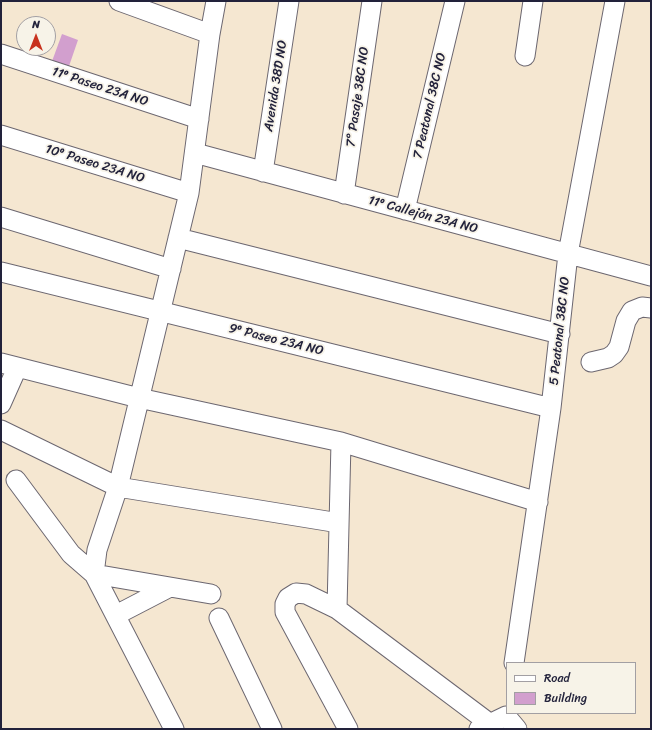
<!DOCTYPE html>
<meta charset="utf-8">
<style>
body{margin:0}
#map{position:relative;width:652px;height:730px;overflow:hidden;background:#f5e7d1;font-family:Sriracha,sans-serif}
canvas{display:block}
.frame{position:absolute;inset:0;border:2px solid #22223b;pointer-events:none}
.legend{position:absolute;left:506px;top:662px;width:130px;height:52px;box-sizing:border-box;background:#f7f3e8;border:1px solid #a29fa3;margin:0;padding:5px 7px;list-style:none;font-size:12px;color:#22223b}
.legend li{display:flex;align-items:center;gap:8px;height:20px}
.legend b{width:20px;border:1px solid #a29fa3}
.north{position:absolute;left:16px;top:16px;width:40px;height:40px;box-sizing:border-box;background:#f7f3e8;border:1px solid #a29fa3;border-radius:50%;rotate:0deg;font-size:11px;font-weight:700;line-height:16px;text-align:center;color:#22223b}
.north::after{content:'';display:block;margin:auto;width:14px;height:18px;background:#c8321e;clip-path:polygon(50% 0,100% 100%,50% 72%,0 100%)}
</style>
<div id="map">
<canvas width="652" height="730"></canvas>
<div class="frame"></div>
<ul class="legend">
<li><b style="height:5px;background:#fff"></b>Road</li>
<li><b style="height:11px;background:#d29fce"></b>Building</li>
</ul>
<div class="north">N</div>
</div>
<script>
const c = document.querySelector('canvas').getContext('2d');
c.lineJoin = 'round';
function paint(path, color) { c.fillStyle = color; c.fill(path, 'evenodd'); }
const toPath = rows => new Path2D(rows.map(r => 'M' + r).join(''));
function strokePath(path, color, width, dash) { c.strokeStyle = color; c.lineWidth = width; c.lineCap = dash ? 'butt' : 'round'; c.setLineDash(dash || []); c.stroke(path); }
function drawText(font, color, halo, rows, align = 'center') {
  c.font = font + ' Sriracha,sans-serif'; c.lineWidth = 3.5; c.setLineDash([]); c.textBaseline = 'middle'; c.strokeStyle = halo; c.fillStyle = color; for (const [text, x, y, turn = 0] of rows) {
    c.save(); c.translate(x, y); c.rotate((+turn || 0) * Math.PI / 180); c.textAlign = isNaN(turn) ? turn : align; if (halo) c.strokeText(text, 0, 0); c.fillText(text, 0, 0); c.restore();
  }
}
paint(toPath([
 [62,34,78,40,68,69,51,64]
]), '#d29fce');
const minor = toPath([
 [119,1,210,34],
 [1,54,199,119],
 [525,56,533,1],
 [1,135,189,193],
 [195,153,651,276],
 [263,172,289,1],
 [344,194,372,1],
 [405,210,455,1],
 [1,217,171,269],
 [178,238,560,334],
 [1,272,551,408],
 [591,362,608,358,614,354,619,347,626,321,632,311,642,307,651,308],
 [1,363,139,398,341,442,538,502],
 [1,404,17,368],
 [1,430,118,487,339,523],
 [16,480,71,554,94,574,174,729],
 [94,574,97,550,118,487,189,193,210,34,216,1],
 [94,574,211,594],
 [337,609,341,442],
 [116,615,170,587],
 [219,618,272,729],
 [514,663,551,408,568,254,615,1],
 [348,729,285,612,285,604,288,598,296,593,306,594,337,609,489,723],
 [479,729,506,716,517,729]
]);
strokePath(minor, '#6c6770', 21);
strokePath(minor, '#fff', 19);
drawText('13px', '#22223b', '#f7f3e8', [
 ["Avenida 38D NO",276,86,-81],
 ["11º Paseo 23A NO",100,87,18],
 ["7° Pasaje 38C NO",358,97,-82],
 ["7 Peatonal 38C NO",430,106,-77],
 ["10º Paseo 23A NO",95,164,17],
 ["11º Callejón 23A NO",423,215,15],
 ["5 Peatonal 38C NO",560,331,-84],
 ["9º Paseo 23A NO",276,340,14]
]);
</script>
